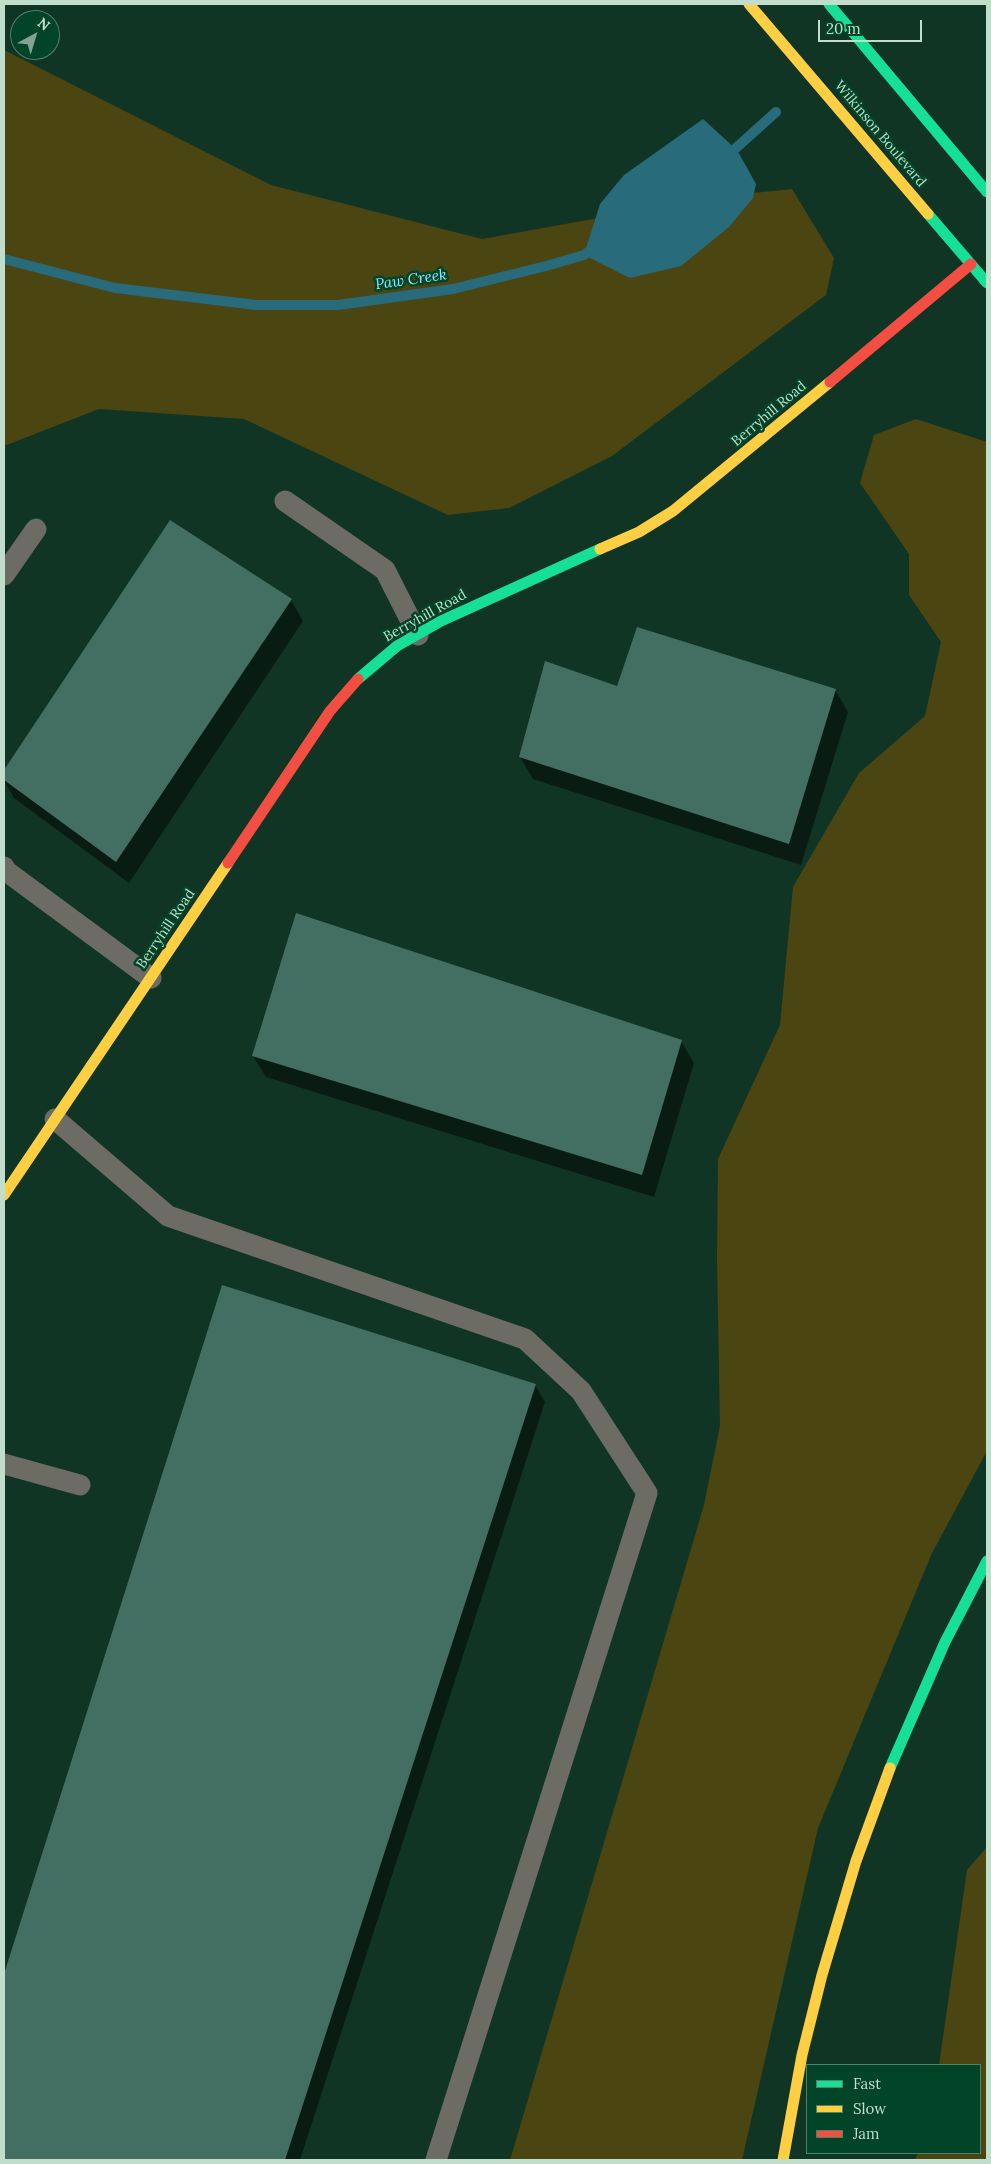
<!DOCTYPE html>
<style>
body{margin:0}
#map{position:relative;width:991px;height:2164px;overflow:hidden;background:#113525;font-family:Lora,serif}
canvas{display:block}
.frame{position:absolute;inset:0;border:5px solid #c1decc;pointer-events:none}
.legend{position:absolute;left:806px;top:2064px;width:175px;height:90px;box-sizing:border-box;background:#024427;border:1px solid #4e8269;margin:0;padding:6px 9px;list-style:none;font-size:15px;color:#c1decc}
.legend li{display:flex;align-items:center;gap:10px;height:25px}
.legend b{width:25px;border:1px solid #4e8269}
.north{position:absolute;left:10px;top:10px;width:50px;height:50px;box-sizing:border-box;background:#024427;border:1px solid #4e8269;border-radius:50%;rotate:39deg;font-size:14px;font-weight:700;line-height:20px;text-align:center;color:#c1decc}
.north::after{content:'';display:block;margin:auto;width:18px;height:22px;background:#83a392;clip-path:polygon(50% 0,100% 100%,50% 72%,0 100%)}
.scale{position:absolute;left:818px;top:20px;width:104px;height:22px;box-sizing:border-box;border:2px solid #c1decc;border-top:0;padding-left:6px;font-size:15px;line-height:18px;white-space:nowrap;color:#c1decc;-webkit-text-stroke:4px #024427;paint-order:stroke}
</style>
<div id="map">
<canvas width="991" height="2164"></canvas>
<div class="frame"></div>
<ul class="legend">
<li><b style="height:6px;background:#16e098"></b>Fast</li>
<li><b style="height:6px;background:#ffcf43"></b>Slow</li>
<li><b style="height:6px;background:#f24e42"></b>Jam</li>
</ul>
<div class="north">N</div>
<div class="scale">20 m</div>
</div>
<script>
const c = document.querySelector('canvas').getContext('2d');
c.lineJoin = 'round';
function paint(path, color) { c.fillStyle = color; c.fill(path, 'evenodd'); }
const toPath = rows => new Path2D(rows.map(r => 'M' + r).join(''));
function strokePath(path, color, width, dash) { c.strokeStyle = color; c.lineWidth = width; c.lineCap = dash ? 'butt' : 'round'; c.setLineDash(dash || []); c.stroke(path); }
function drawText(font, color, halo, rows, align = 'center') {
  c.font = font + ' Lora,serif'; c.lineWidth = 5; c.setLineDash([]); c.textBaseline = 'middle'; c.strokeStyle = halo; c.fillStyle = color; for (const [text, x, y, turn = 0] of rows) {
    c.save(); c.translate(x, y); c.rotate((+turn || 0) * Math.PI / 180); c.textAlign = isNaN(turn) ? turn : align; if (halo) c.strokeText(text, 0, 0); c.fillText(text, 0, 0); c.restore();
  }
}
paint(toPath([
 [4,50,271,185,482,239,715,197,792,189,834,258,826,295,612,456,509,508,448,515,244,419,99,409,4,446],
 [916,419,987,442,987,1451,932,1553,818,1828,742,2160,510,2160,704,1505,720,1426,717,1258,718,1159,780,1025,793,887,859,773,925,716,941,642,909,595,909,554,860,483,874,435],
 [987,1847,987,2160,915,2160,918,2153,980,2153,980,2065,939,2065,967,1870]
]), '#4b4512');
paint(toPath([
 [703,119,737,150,756,184,753,198,729,227,681,266,630,278,584,255,600,204,624,175]
]), '#286b7a');
paint(toPath([
 [171,522,291,600,303,621,129,883,14,798,4,781,4,772],
 [618,688,835,690,848,712,801,865,533,779,520,757],
 [681,1041,694,1063,654,1197,266,1077,253,1056],
 [223,1286,535,1385,545,1402,300,2160,4,2160,4,1978]
]), '#0007');
strokePath(toPath([
 [726,157,776,112],
 [4,259,115,288,256,305,338,305,453,289,546,266,584,255,595,247]
]), '#286b7a', 10);
paint(toPath([
 [170,520,292,599,116,862,4,780,4,770],
 [637,627,836,689,789,844,519,757,545,661,617,686],
 [296,913,682,1040,642,1175,252,1056],
 [222,1285,536,1384,285,2160,4,2160,4,1974]
]), '#436e62');
strokePath(toPath([
 [285,501,385,570,418,635],
 [4,575,36,529],
 [4,867,6,871,151,978],
 [55,1119,168,1216,525,1339,581,1391,647,1493,436,2160],
 [4,1464,80,1485]
]), '#6c6c65', 21);
strokePath(toPath([
 [829,4,987,192],
 [928,214,987,283],
 [358,679,397,646,441,621,600,549],
 [890,1768,945,1642,987,1561]
]), '#16e098', 11);
strokePath(toPath([
 [749,4,928,214],
 [600,549,639,532,673,511,830,382],
 [4,1195,228,863],
 [783,2160,802,2055,822,1975,856,1861,890,1768]
]), '#ffcf43', 11);
strokePath(toPath([
 [830,382,971,264],
 [228,863,330,711,358,679]
]), '#f24e42', 11);
drawText('14px', '#c1decc', '#024427', [
 ["Wilkinson Boulevard",880,134,50],
 ["Berryhill Road",769,414,-40],
 ["Berryhill Road",425,616,-29],
 ["Berryhill Road",166,929,-56]
]);
drawText('italic 15px', '#8de6fe', '#024427', [
 ["Paw Creek",411,280,-8]
]);
</script>
